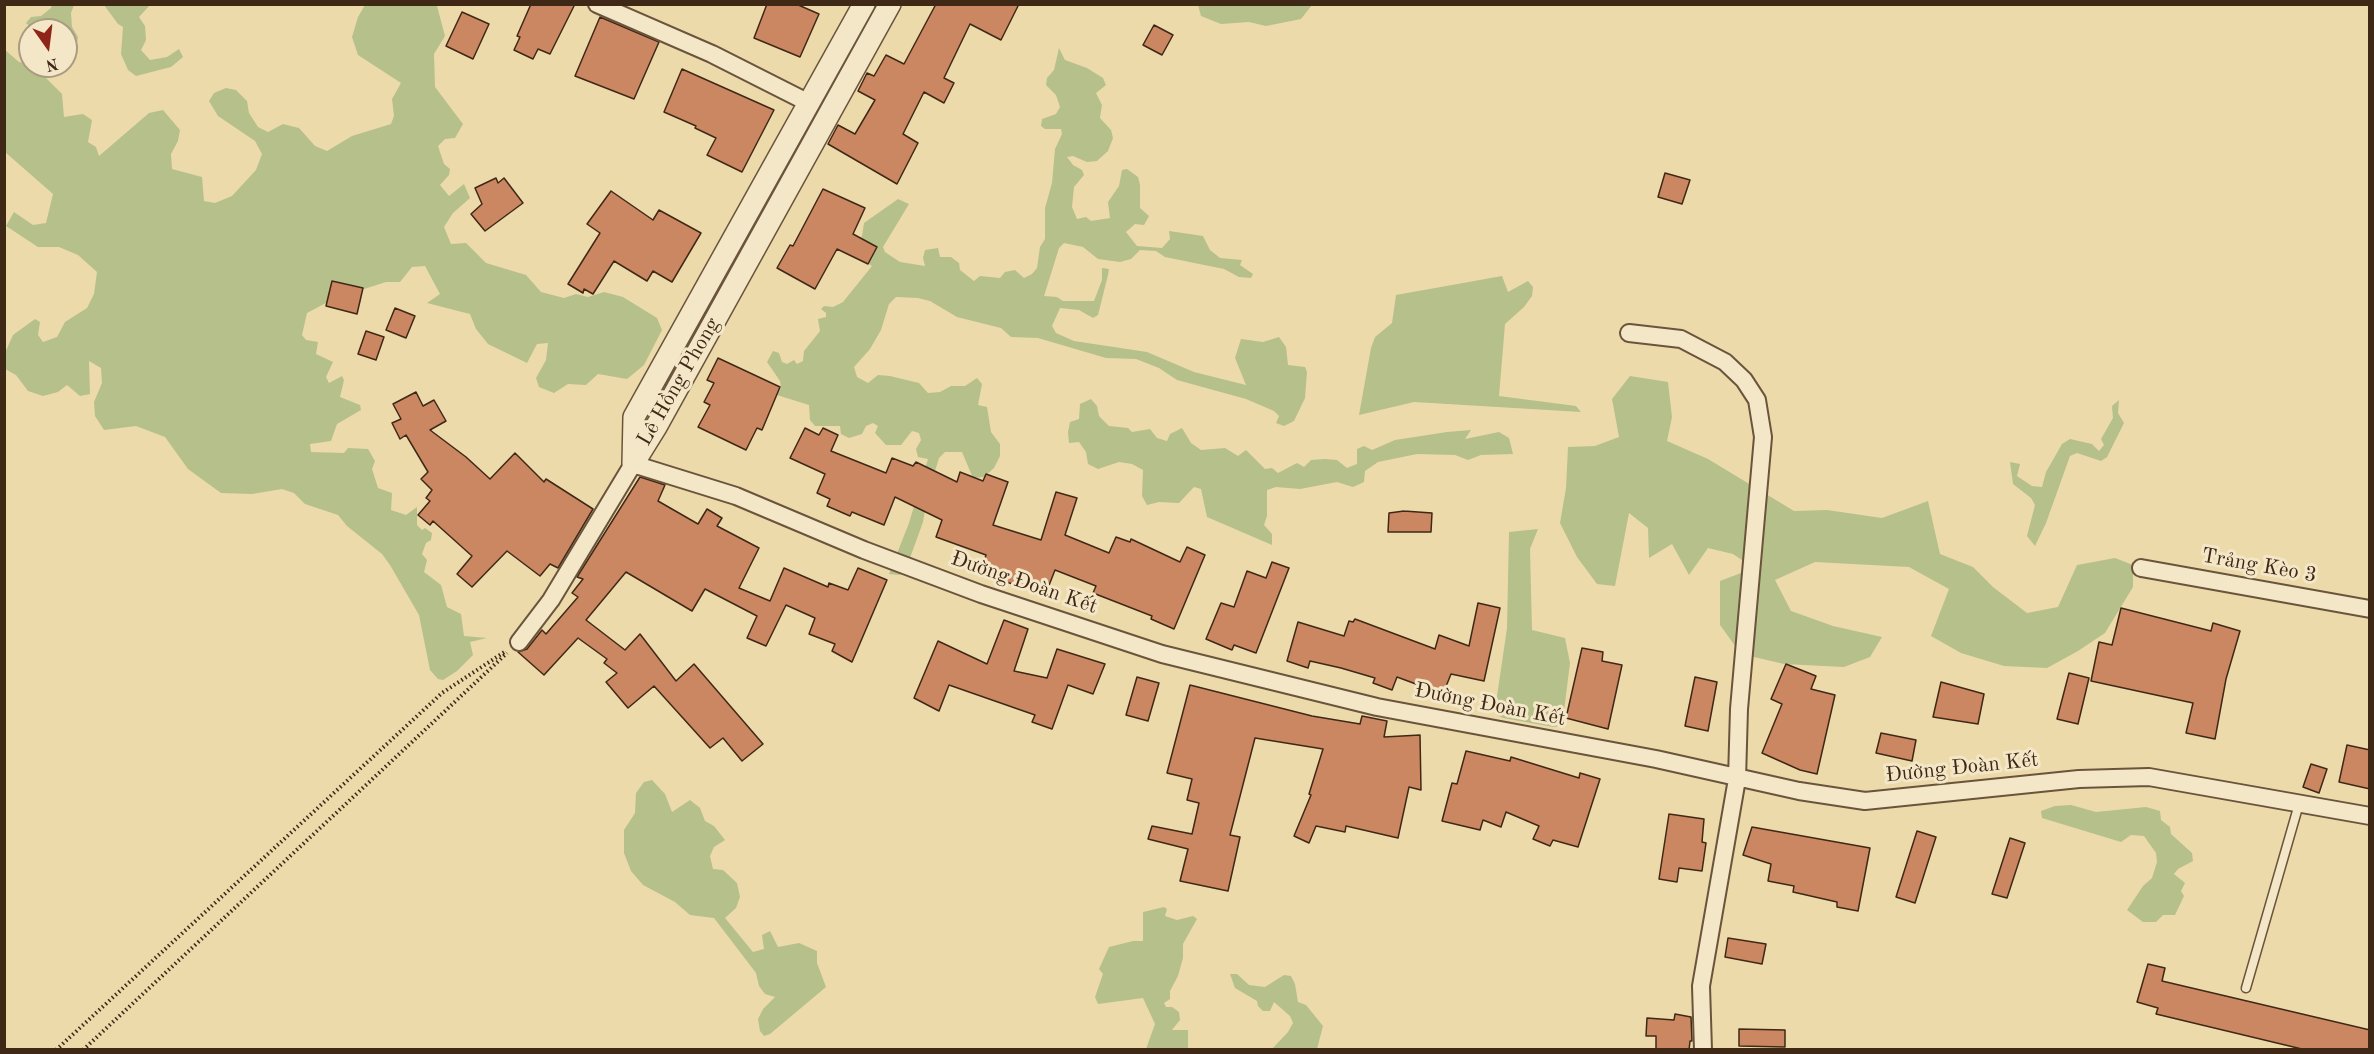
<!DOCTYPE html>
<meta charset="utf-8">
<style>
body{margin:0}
#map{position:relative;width:2374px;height:1054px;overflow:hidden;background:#ecdaab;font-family:"Old Standard TT",serif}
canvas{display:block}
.frame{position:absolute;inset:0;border:6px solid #402817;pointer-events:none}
.north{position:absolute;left:18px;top:18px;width:60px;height:60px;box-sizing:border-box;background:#f3e7c8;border:2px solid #ab9b81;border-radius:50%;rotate:166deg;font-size:16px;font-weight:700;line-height:24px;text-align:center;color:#402817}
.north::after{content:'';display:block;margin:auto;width:21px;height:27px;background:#8f2418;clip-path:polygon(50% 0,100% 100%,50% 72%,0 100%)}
</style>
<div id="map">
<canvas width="2374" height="1054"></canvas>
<div class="frame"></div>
<div class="north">N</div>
</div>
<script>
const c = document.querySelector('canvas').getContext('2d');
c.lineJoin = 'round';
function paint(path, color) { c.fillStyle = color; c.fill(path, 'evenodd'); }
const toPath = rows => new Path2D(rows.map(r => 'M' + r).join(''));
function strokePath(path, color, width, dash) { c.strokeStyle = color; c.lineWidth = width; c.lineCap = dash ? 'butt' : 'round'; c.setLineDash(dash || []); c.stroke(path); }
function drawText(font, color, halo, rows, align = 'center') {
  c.font = font + ' "Old Standard TT",serif'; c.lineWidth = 6; c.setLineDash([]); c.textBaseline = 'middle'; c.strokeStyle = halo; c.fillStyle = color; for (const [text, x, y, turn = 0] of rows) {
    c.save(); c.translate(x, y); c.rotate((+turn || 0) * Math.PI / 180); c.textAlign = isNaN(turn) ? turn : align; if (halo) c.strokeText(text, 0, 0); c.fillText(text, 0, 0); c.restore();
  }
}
paint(toPath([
 [52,5,74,5,71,13,72,27,78,37,75,50,66,57,66,30,33,30,26,23,31,17,41,16,51,8],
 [104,5,150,5,139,17,145,26,146,40,141,50,150,60,167,57,179,49,183,57,171,67,136,76,128,70,121,54,123,27,118,24],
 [365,5,437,6,445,36,434,54,435,87,463,124,455,138,445,139,438,146,444,164,450,169,449,175,440,185,449,196,464,184,470,198,453,213,444,227,451,244,466,243,486,263,526,275,541,292,564,298,576,294,588,297,604,292,623,297,657,318,662,330,644,365,627,379,598,374,586,385,568,384,554,393,539,387,536,378,546,360,548,343,537,344,527,363,488,344,476,329,470,314,427,303,440,294,425,266,412,267,400,282,386,282,364,289,356,287,307,313,302,335,306,340,318,342,316,354,333,362,326,377,329,383,342,376,344,380,340,397,360,405,361,410,337,424,331,441,310,444,311,452,344,453,348,448,368,449,375,461,372,469,378,488,392,493,391,510,406,515,417,507,417,525,422,530,425,528,432,533,431,540,426,543,422,554,427,560,424,572,441,585,447,607,461,614,464,636,487,638,470,642,473,655,457,671,443,680,438,679,430,670,419,615,390,565,382,554,347,526,338,515,305,504,294,493,282,489,252,494,221,493,188,469,165,437,136,426,104,430,95,416,94,402,102,383,101,368,89,361,90,394,80,396,67,385,58,392,43,396,28,391,16,375,5,369,5,353,13,335,35,319,40,322,38,335,43,342,57,337,65,322,87,308,94,294,97,272,78,255,59,247,38,247,6,226,14,212,33,225,46,223,53,194,5,152,4,49,19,62,34,66,62,94,64,117,83,114,92,120,88,142,96,147,99,156,149,113,163,110,180,130,178,141,171,154,172,169,202,177,204,201,215,203,232,196,256,170,262,154,255,141,218,116,209,101,214,93,226,88,236,90,247,101,249,113,258,127,268,132,283,124,299,128,315,146,327,151,352,136,391,124,394,116,392,99,401,83,358,55,352,37,358,17],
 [1198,5,1198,4,1312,5,1301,19,1266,26,1249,22,1221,24,1201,16],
 [1059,48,1065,60,1087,68,1103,78,1106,85,1096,93,1102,105,1100,118,1111,130,1113,138,1108,151,1097,161,1087,162,1073,156,1067,157,1073,165,1082,170,1084,175,1074,187,1072,207,1077,219,1086,217,1091,221,1110,218,1108,202,1119,186,1122,170,1127,169,1138,177,1140,185,1140,208,1149,216,1144,225,1135,224,1126,232,1137,246,1162,248,1170,239,1169,231,1203,236,1210,250,1220,258,1242,260,1240,265,1253,274,1251,278,1239,277,1224,269,1165,257,1156,251,1140,250,1131,259,1120,262,1098,259,1083,247,1064,243,1059,248,1044,296,1057,297,1063,301,1094,301,1102,280,1102,268,1109,269,1108,275,1098,315,1093,318,1079,310,1060,308,1052,326,1056,333,1074,341,1147,352,1194,372,1246,385,1235,358,1241,339,1263,342,1279,337,1286,347,1288,365,1305,367,1307,372,1305,398,1294,421,1284,426,1276,423,1279,416,1274,411,1246,399,1177,380,1159,368,1136,359,1106,358,1038,338,1011,337,1001,328,957,317,930,301,918,298,896,297,889,304,881,330,870,349,854,367,857,377,868,383,878,375,890,376,919,383,928,393,940,392,951,386,965,386,977,378,982,384,978,405,987,407,991,432,1000,444,1000,456,994,468,984,477,973,478,962,452,945,452,939,458,928,494,923,522,910,558,900,575,889,574,909,523,928,459,918,457,916,449,921,440,919,433,912,431,901,445,886,445,875,433,878,426,873,423,866,426,862,434,849,438,841,434,840,426,815,426,810,420,809,405,777,395,781,388,780,381,767,362,773,351,779,353,782,362,787,364,794,360,797,364,803,361,804,351,820,331,818,319,826,317,826,313,821,309,824,306,833,307,843,302,872,266,853,253,862,236,864,223,898,199,909,204,883,247,885,252,900,262,925,266,923,258,925,250,938,248,940,257,951,257,959,263,960,270,974,281,980,276,1000,278,1005,272,1015,270,1024,278,1032,274,1037,268,1040,247,1045,239,1045,208,1052,183,1055,149,1062,134,1061,129,1045,129,1041,126,1042,119,1056,114,1060,107,1056,95,1046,85,1047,78,1054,70],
 [1502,276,1508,292,1528,281,1533,287,1532,296,1524,307,1505,324,1499,396,1576,406,1581,412,1414,402,1359,415,1371,348,1375,337,1392,323,1396,295],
 [1630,376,1668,382,1672,417,1667,441,1708,459,1794,511,1827,510,1882,518,1928,501,1940,554,1973,567,1993,587,2027,613,2058,607,2077,565,2115,558,2133,565,2133,587,2105,633,2078,651,2047,668,2004,666,1961,653,1931,636,1949,589,1909,567,1815,562,1775,580,1791,611,1833,626,1882,637,1870,657,1844,667,1784,664,1741,654,1720,625,1720,581,1754,568,1733,554,1708,548,1689,575,1672,544,1649,558,1648,528,1629,513,1615,586,1597,584,1577,557,1560,523,1566,488,1568,447,1595,446,1619,437,1612,399],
 [1091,399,1097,406,1099,416,1109,426,1128,428,1132,432,1150,429,1157,438,1167,441,1170,434,1182,428,1191,443,1201,450,1225,448,1238,456,1246,450,1265,469,1272,468,1278,473,1297,463,1304,467,1311,460,1325,459,1337,460,1347,468,1357,464,1357,449,1364,446,1372,450,1395,440,1447,432,1471,430,1465,439,1499,432,1509,438,1513,454,1481,455,1468,460,1455,455,1417,454,1378,462,1365,471,1364,482,1353,487,1337,482,1300,489,1276,487,1267,490,1267,516,1264,525,1272,534,1272,545,1207,517,1201,489,1194,487,1179,503,1159,502,1147,505,1142,496,1143,470,1132,464,1119,462,1098,469,1088,464,1086,452,1079,442,1069,443,1068,432,1070,422,1079,419,1080,404],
 [2119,400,2118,413,2124,423,2107,457,2101,461,2077,453,2070,456,2046,523,2035,546,2027,536,2035,505,2031,498,2013,484,2010,462,2020,464,2017,476,2032,486,2042,487,2046,472,2062,444,2070,439,2092,444,2099,451,2104,445,2101,439,2113,418,2112,406],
 [1538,529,1530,549,1532,630,1565,638,1570,663,1563,719,1560,726,1553,727,1503,718,1497,715,1495,710,1507,628,1509,532],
 [652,780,665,794,672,812,690,800,700,808,705,821,714,826,725,840,714,847,710,856,713,869,723,870,737,883,740,897,736,908,725,918,753,952,764,949,762,935,770,931,778,947,799,943,817,951,817,963,826,987,770,1034,764,1036,760,1031,758,1019,763,1009,775,997,765,994,759,986,756,973,714,918,690,915,675,902,643,885,631,871,624,853,624,830,635,813,636,793,644,782],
 [2071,805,2096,812,2146,807,2160,811,2161,820,2170,827,2171,834,2192,853,2193,861,2178,869,2174,874,2185,883,2181,891,2184,896,2175,915,2163,915,2156,922,2143,922,2127,910,2143,886,2152,878,2157,862,2156,853,2144,836,2131,835,2121,842,2042,818,2041,811,2055,806],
 [1164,907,1167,909,1165,916,1177,920,1193,916,1197,919,1183,944,1183,958,1178,976,1170,991,1170,999,1164,1003,1166,1007,1172,1007,1179,1012,1180,1020,1172,1030,1188,1030,1188,1049,1146,1049,1155,1024,1143,998,1098,1004,1095,997,1103,974,1099,969,1109,947,1133,941,1143,941,1143,912],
 [1230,974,1237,974,1249,985,1265,987,1284,975,1291,976,1295,984,1298,1002,1306,1005,1323,1026,1317,1049,1272,1049,1288,1032,1293,1023,1290,1016,1274,1002,1270,1011,1263,1011,1258,1006,1257,1001,1235,988]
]), '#b6c08a');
const building = toPath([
 [531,4,575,4,550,54,538,49,533,59,514,50,520,37,517,36,531,4],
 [767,4,796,4,819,14,800,57,754,38,767,4],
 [936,4,1019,4,1001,40,970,24,944,78,954,83,944,103,924,92,903,134,918,143,897,184,828,144,838,125,855,134,875,100,858,91,867,73,874,76,886,55,904,64,936,4],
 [462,12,489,24,473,59,446,46,462,12],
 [600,17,659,42,634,99,575,76,600,17],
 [1154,25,1173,35,1162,55,1143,45,1154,25],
 [682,69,774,110,742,172,707,155,716,138,695,128,696,126,664,112,682,69],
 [1665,173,1690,180,1682,204,1658,197,1665,173],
 [496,178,498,183,504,178,523,203,485,231,471,214,482,204,475,188,496,178],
 [823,189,865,208,853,234,877,247,868,264,837,249,815,289,777,268,790,245,793,246,823,189],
 [611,191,653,220,659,210,701,233,672,282,653,271,647,281,614,261,593,294,584,289,583,293,568,284,600,233,587,224,611,191],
 [332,281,363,288,357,314,326,306,332,281],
 [395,308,415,316,406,338,386,330,395,308],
 [366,331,384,337,376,360,358,354,366,331],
 [718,358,780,387,762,430,757,428,746,450,698,427,710,405,704,402,714,383,707,380,718,358],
 [416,392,423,406,434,400,446,421,430,430,466,457,490,479,515,453,544,482,546,479,593,509,558,568,550,564,540,576,507,551,472,587,457,574,472,556,433,521,430,525,418,515,430,501,426,498,432,490,421,479,428,472,406,435,400,439,392,423,401,419,393,404,416,392],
 [805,428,819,435,823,428,838,435,831,451,886,473,892,458,913,466,916,462,957,482,960,472,983,481,986,474,1008,482,993,525,1041,540,1056,492,1077,498,1065,535,1109,553,1116,537,1130,542,1131,539,1180,562,1187,547,1205,555,1174,629,1151,619,1152,616,1093,593,1096,586,1055,570,1046,593,980,575,986,555,936,537,942,520,895,497,884,525,852,512,850,516,827,506,830,499,817,493,825,474,790,458,805,428],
 [640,477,665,485,658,501,698,524,707,509,722,518,717,526,759,548,739,588,770,601,784,568,828,587,829,583,848,590,858,568,887,580,852,662,832,651,835,644,809,634,815,618,786,605,766,646,747,638,757,616,705,589,692,611,626,572,586,620,625,650,640,634,676,681,694,664,763,744,742,761,723,738,710,748,654,686,628,708,606,682,617,673,604,663,607,659,578,638,544,675,518,652,527,649,542,630,546,634,578,597,572,593,583,579,577,577,640,477],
 [1404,511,1432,513,1431,532,1388,532,1389,513,1404,511],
 [1272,562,1289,568,1256,653,1234,645,1232,650,1206,639,1221,603,1234,607,1247,571,1266,578,1272,562],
 [1478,603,1500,608,1484,681,1451,674,1443,694,1397,677,1392,690,1373,683,1375,678,1341,668,1310,661,1308,668,1287,661,1298,622,1344,636,1349,621,1353,622,1355,619,1435,649,1439,635,1469,646,1478,603],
 [2121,608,2211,631,2213,623,2240,631,2226,679,2215,739,2186,733,2193,703,2091,681,2099,642,2112,645,2121,608],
 [1004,620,1028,629,1014,671,1047,678,1057,649,1105,664,1093,694,1068,685,1052,729,1032,722,1035,715,949,685,939,711,914,698,938,641,987,664,1004,620],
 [1582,648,1603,652,1602,661,1622,665,1608,729,1566,718,1582,648],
 [1786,664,1816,676,1811,689,1835,695,1817,774,1800,770,1762,753,1782,704,1771,699,1786,664],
 [2069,673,2089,678,2078,724,2057,719,2069,673],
 [1137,677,1159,683,1148,721,1126,715,1137,677],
 [1695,677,1717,682,1708,731,1685,726,1695,677],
 [1941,682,1984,694,1978,724,1933,717,1941,682],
 [1190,685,1312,716,1360,724,1362,716,1387,721,1384,737,1420,735,1421,790,1409,787,1398,838,1346,826,1345,832,1316,826,1309,843,1294,836,1311,795,1309,794,1323,749,1255,738,1230,835,1240,837,1228,891,1180,881,1188,849,1148,839,1152,826,1192,834,1199,803,1187,800,1192,779,1167,773,1190,685],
 [1881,733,1916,740,1912,761,1876,753,1881,733],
 [2347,745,2370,750,2370,789,2339,782,2347,745],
 [1466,751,1510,761,1511,757,1579,778,1580,773,1600,779,1578,847,1553,840,1550,846,1533,839,1539,826,1506,812,1501,827,1483,820,1480,830,1442,821,1452,783,1457,784,1466,751],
 [2311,764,2327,769,2319,793,2303,787,2311,764],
 [1669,814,1704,819,1702,842,1706,843,1702,871,1679,868,1677,882,1659,879,1669,814],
 [1752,827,1870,848,1858,911,1837,907,1837,902,1793,892,1794,886,1768,881,1771,864,1743,855,1752,827],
 [1917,831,1936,837,1915,903,1896,897,1917,831],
 [2010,838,2025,843,2007,898,1992,894,2010,838],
 [1728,938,1766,944,1762,964,1725,957,1728,938],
 [2148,964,2165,968,2162,981,2370,1030,2370,1050,2306,1050,2156,1014,2158,1008,2137,1002,2148,964],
 [1675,1014,1691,1017,1692,1041,1690,1041,1689,1050,1656,1050,1656,1036,1646,1036,1647,1018,1674,1020,1675,1014],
 [1739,1029,1785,1030,1785,1047,1739,1046,1739,1029]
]);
paint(building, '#ca8762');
strokePath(building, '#402817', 1.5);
const service = toPath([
 [2246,988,2299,804]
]);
const minor = toPath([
 [597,4,712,54,809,103],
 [1629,333,1681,339,1725,362,1744,380,1757,400,1763,437,1739,709,1737,779,1701,986,1703,1050],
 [2141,568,2370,609],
 [519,642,551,600,633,464,736,496,864,550,981,594,1162,654,1377,707,1656,759,1799,791,1865,801,2079,779,2149,777,2370,816]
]);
const tertiary = toPath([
 [864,4,634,417,633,464,656,427,890,4]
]);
strokePath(service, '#6b543c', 11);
strokePath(minor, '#6b543c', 20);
strokePath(tertiary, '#6b543c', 24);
strokePath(toPath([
 [56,1050,442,693,506,651],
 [83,1050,507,653]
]), '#402817', 4, [1.5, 3]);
strokePath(service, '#f3e7c8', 8);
strokePath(minor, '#f3e7c8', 16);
strokePath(tertiary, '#f3e7c8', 21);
drawText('21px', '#402817', '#f3e7c8', [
 ["Lê Hồng Phong",679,382,-60],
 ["Trảng Kèo 3",2259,566,10],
 ["Đường Đoàn Kết",1024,583,19],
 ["Đường Đoàn Kết",1490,705,11],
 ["Đường Đoàn Kết",1962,768,-6]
]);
</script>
